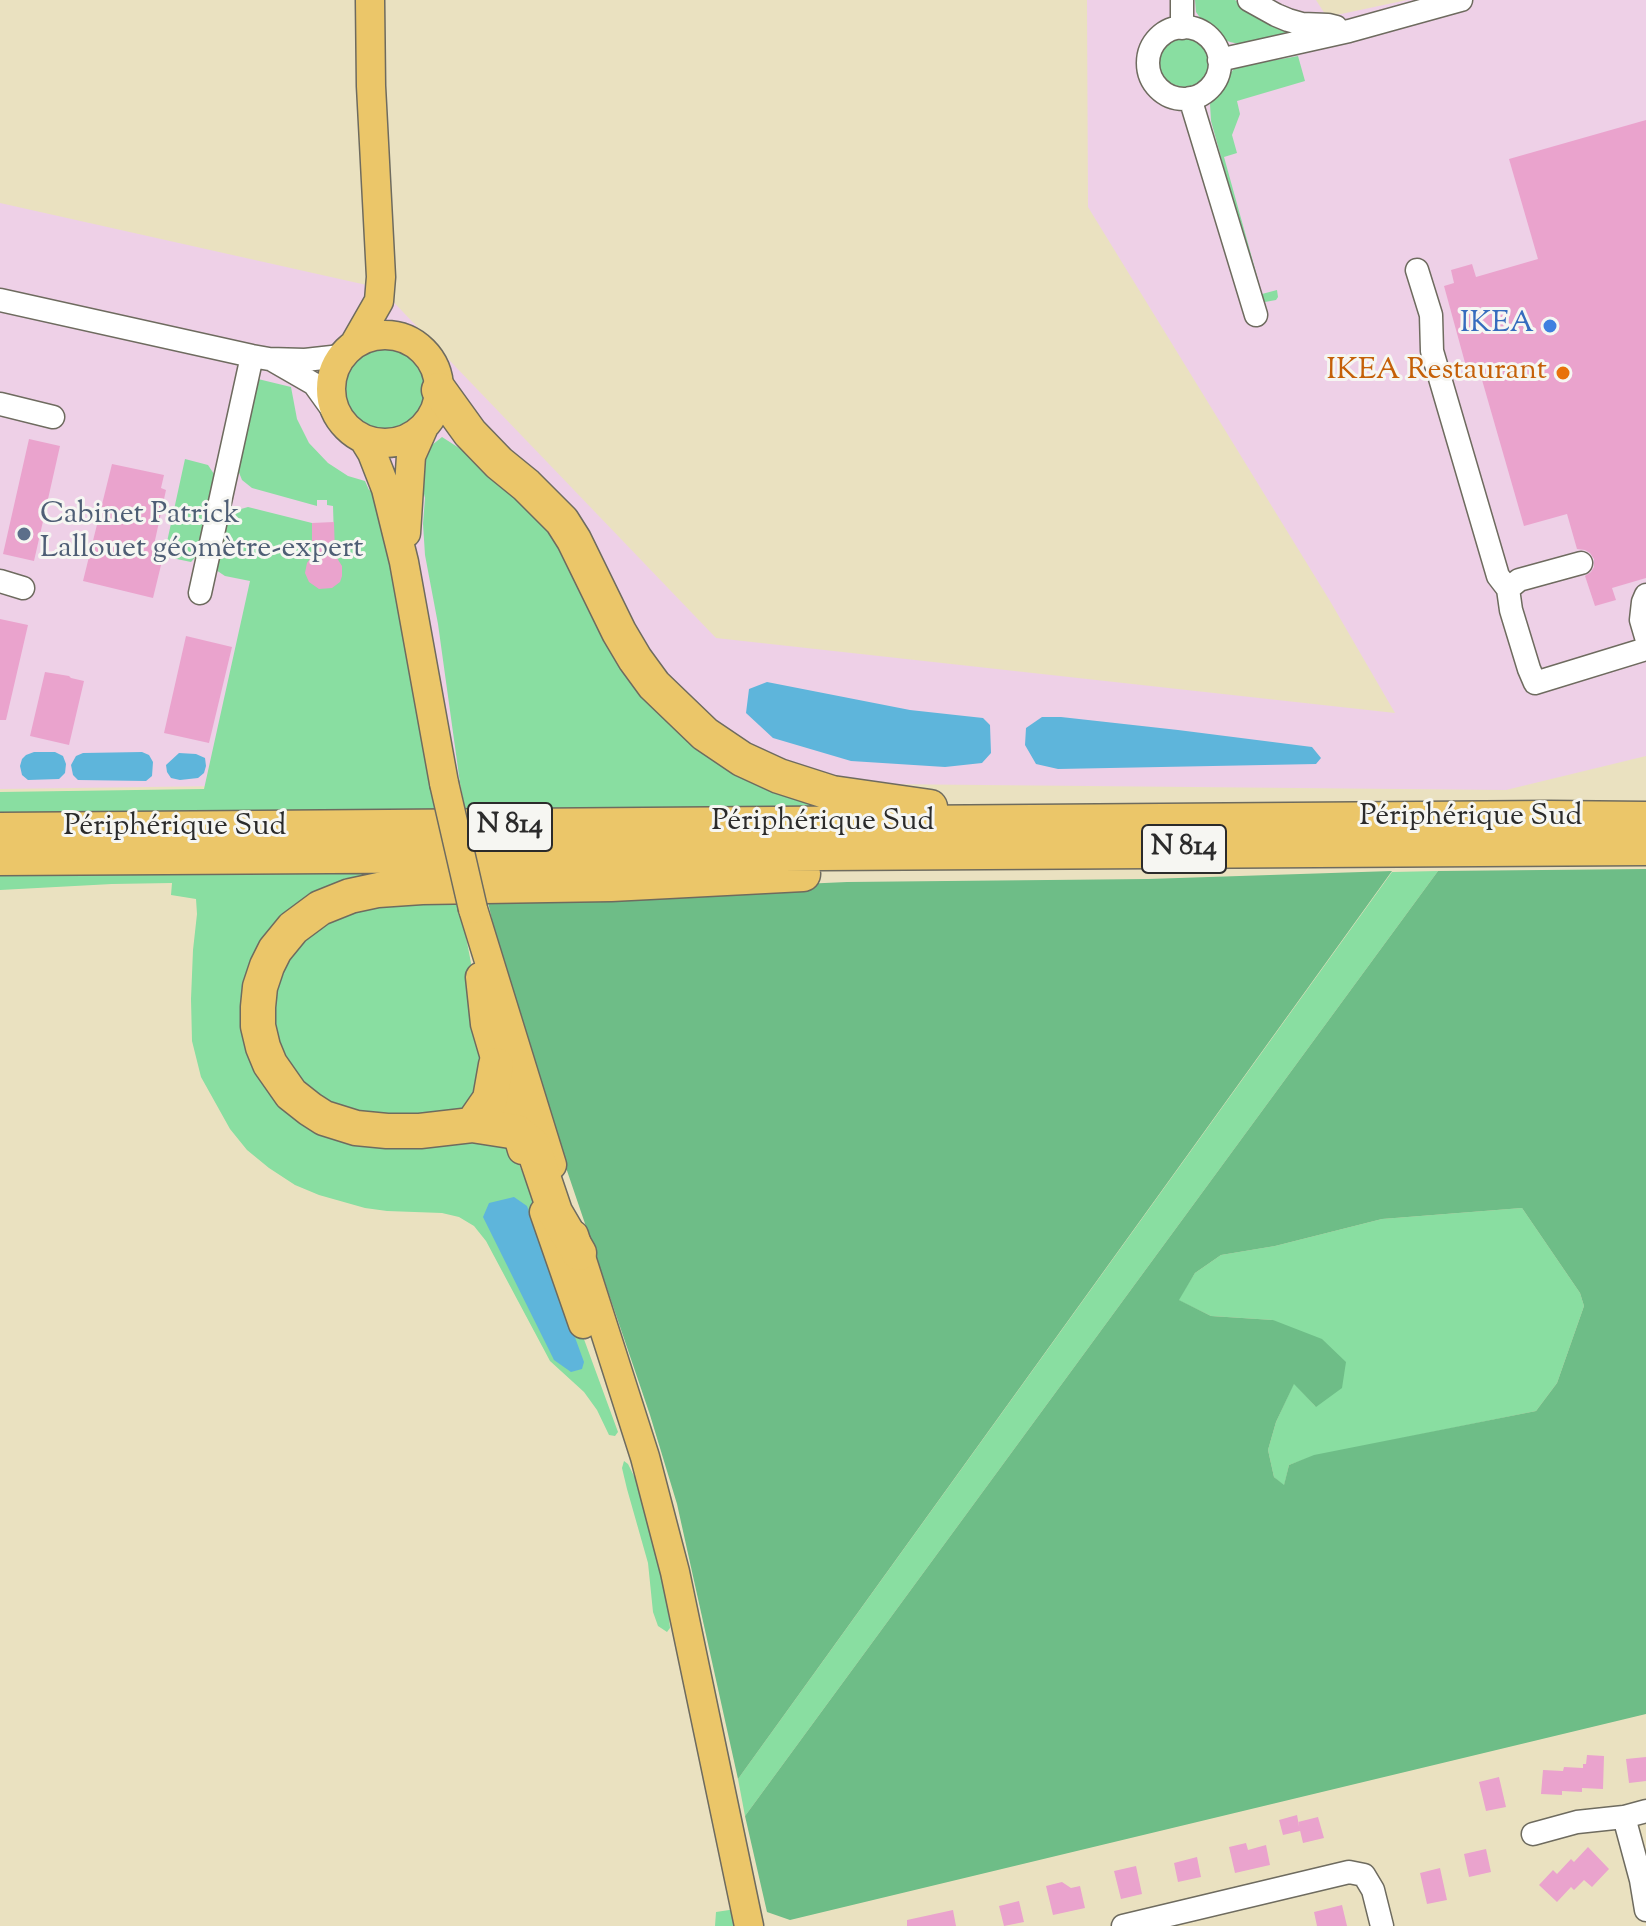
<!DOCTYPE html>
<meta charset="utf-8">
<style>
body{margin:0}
canvas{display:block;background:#eae1c0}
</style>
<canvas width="1646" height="1926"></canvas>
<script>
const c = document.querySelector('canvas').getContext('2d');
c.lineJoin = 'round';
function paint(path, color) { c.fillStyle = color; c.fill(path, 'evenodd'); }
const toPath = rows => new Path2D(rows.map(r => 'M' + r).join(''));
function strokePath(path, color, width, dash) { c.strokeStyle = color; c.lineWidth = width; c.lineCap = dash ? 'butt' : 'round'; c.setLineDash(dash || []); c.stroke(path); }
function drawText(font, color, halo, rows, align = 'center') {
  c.font = font + ' "Sorts Mill Goudy",serif'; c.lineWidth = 6; c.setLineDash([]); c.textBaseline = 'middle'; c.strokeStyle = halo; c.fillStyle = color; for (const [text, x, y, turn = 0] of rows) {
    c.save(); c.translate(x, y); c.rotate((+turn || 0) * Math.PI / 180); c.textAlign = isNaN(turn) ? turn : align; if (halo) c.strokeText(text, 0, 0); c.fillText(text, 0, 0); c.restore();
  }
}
paint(toPath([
 [1087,0,1316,0,1327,17,1407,0,1646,0,1646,756,1506,790,460,780,444,783,0,789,0,203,380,288,716,638,1395,713,1330,601,1088,207]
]), '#eed0e7');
paint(toPath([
 [1195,0,1235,0,1248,9,1300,34,1239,44,1230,42,1223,39,1215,29,1201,19,1196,12],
 '1159 62a25 25 0 1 1 50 0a25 25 0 1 1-50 0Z',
 [1298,56,1305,81,1237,101,1240,114,1232,135,1237,153,1224,157,1262,294,1277,290,1278,297,1276,300,1265,302,1261,301,1211,121,1210,104,1220,91,1227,76,1236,67],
 '340 388a45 45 0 1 1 90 0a45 45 0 1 1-90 0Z',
 [258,379,291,387,297,419,309,443,328,463,348,476,365,481,369,490,379,493,413,658,435,813,0,815,0,792,204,789,250,581,225,576,216,570,225,520,234,511,248,507,312,523,312,539,334,538,333,506,327,505,327,500,317,500,317,506,252,488,242,480,238,470],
 [442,437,470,455,533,502,658,701,871,806,466,813,460,783,438,624,425,555,423,524,425,498,417,467,427,449],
 [185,459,208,465,214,474,200,552,191,562,167,557,165,551],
 [446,869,377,877,248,981,293,1114,487,1136,513,1150,526,1181,618,1432,615,1436,609,1435,597,1410,584,1392,550,1361,486,1241,474,1226,459,1217,442,1213,387,1211,365,1208,319,1195,295,1185,269,1168,247,1150,230,1129,201,1077,192,1041,191,999,193,950,197,914,196,899,171,895,172,883,112,884,0,890,0,874],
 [1438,871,745,1816,738,1779,1392,872],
 [451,894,461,911,471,963,473,1007,484,1080,460,1115,436,1123,328,1109,273,1053,271,981,286,952,352,904],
 [1522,1208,1580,1293,1584,1306,1557,1383,1536,1411,1314,1456,1289,1465,1284,1486,1274,1477,1268,1450,1276,1422,1294,1383,1316,1407,1273,1320,1211,1316,1178,1300,1195,1273,1221,1255,1275,1246,1382,1219],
 [624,1461,628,1464,635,1478,647,1519,667,1599,670,1628,667,1632,658,1626,653,1612,648,1563,627,1489,622,1468],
 [736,1909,740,1926,715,1926,716,1912]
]), '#89dea1');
paint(toPath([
 [1646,869,1646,1714,790,1920,767,1912,745,1816,1438,871],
 [1522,1208,1580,1293,1584,1306,1557,1383,1536,1411,1314,1455,1289,1465,1284,1485,1274,1477,1268,1450,1276,1422,1294,1384,1316,1407,1342,1388,1346,1362,1322,1339,1273,1320,1211,1316,1179,1300,1195,1273,1221,1255,1275,1246,1382,1219],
 [1392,871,738,1779,677,1504,650,1415,543,1100,506,980,487,898,847,882,1148,879]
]), '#6ebd87');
paint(toPath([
 [767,682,910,710,983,718,990,725,991,753,982,763,945,767,851,761,773,738,746,713,749,689],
 [1042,717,1061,717,1178,730,1312,747,1321,758,1316,764,1058,769,1036,764,1025,745,1026,728],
 [34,752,55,752,63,756,66,764,65,773,59,779,28,780,22,775,20,766,22,759,26,755],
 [142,752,149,755,153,762,152,776,146,781,78,780,73,775,71,765,76,756,83,753],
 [179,753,196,754,205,758,206,766,204,773,198,778,180,780,171,778,167,772,166,765],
 [514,1197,527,1206,584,1362,582,1369,571,1372,554,1360,483,1217,489,1203]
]), '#5eb5db');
paint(toPath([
 [1646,120,1646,578,1612,588,1616,600,1595,606,1585,576,1591,572,1594,567,1594,559,1590,553,1585,550,1577,549,1567,514,1524,526,1478,366,1467,370,1444,286,1454,283,1451,270,1472,264,1476,277,1538,259,1509,159],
 [29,439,60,446,34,561,3,554],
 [112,464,164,475,161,488,166,490,152,554,163,557,153,598,83,581],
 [334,522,335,555,342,566,342,576,340,582,332,588,319,589,309,582,305,573,307,563,312,556,312,523],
 [0,619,28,625,6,720,0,720],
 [186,636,232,647,209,743,164,733],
 [45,672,69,676,71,678,84,681,69,745,30,736],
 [1587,1755,1604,1756,1603,1789,1582,1788,1582,1792,1562,1791,1562,1795,1541,1794,1543,1770,1563,1771,1564,1767,1583,1768,1583,1764,1586,1764],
 [1646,1757,1646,1781,1629,1783,1626,1759],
 [1499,1777,1506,1807,1486,1811,1479,1782],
 [1297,1815,1300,1831,1283,1835,1279,1820],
 [1318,1817,1324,1838,1303,1843,1298,1822],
 [1246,1843,1248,1850,1266,1845,1270,1865,1235,1873,1229,1847],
 [1588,1847,1609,1869,1592,1887,1584,1880,1574,1890,1571,1887,1557,1902,1539,1885,1553,1870,1557,1874,1571,1859,1574,1862],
 [1486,1849,1491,1872,1469,1877,1464,1854],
 [1197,1857,1201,1877,1178,1882,1174,1863],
 [1136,1866,1142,1894,1121,1899,1114,1871],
 [1440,1868,1447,1900,1427,1904,1420,1873],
 [1062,1882,1071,1888,1080,1886,1085,1908,1053,1915,1046,1886],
 [1019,1901,1024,1922,1004,1926,999,1906],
 [1342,1905,1347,1926,1317,1926,1314,1912],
 [953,1910,956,1926,907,1926,907,1920]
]), '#eaa3cd');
const minor = toPath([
 [1249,0,1276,15,1288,20,1302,24,1328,25,1336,27],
 '1148 63a36 36 0 1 1 72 0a36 36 0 1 1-72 0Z',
 [1182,28,1182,0],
 [1219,60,1349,31,1461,0],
 [1190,98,1256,315],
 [1417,270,1431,315,1432,351,1498,576,1508,589],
 [0,300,252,356,269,359,305,360,341,356],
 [274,361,314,384,337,416],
 [0,404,53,417],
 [1581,563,1519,580,1508,589,1511,610,1529,669,1535,683,1646,649],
 [0,581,23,588],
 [200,593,252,356],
 [1646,595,1643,602,1641,620,1646,637],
 [1624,1817,1641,1880,1646,1910],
 [1533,1834,1577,1822,1624,1817,1646,1811],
 [1123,1926,1349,1872,1364,1875,1373,1890,1382,1926]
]);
const major = toPath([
 '331 389a54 54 0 1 1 108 0a54 54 0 1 1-108 0Z',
 [355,343,379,301,381,277,371,86,370,0],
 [364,440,372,453,386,489,404,562,444,783],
 [406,533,411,456,423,429],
 [473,909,552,1165],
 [480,977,485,1024,522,1150],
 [544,1212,583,1324],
 [574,1235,645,1457,675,1572,749,1926]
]);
const highway = toPath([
 [439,390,470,433,499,463,526,485,562,521,574,540,619,632,635,659,654,685,705,734,742,759,779,776,832,793,930,807],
 [0,830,1549,818,1646,819],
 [0,858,1646,848],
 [472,1125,490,1099,496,1065],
 [579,1253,555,1212,532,1144,517,1132,472,1125,420,1131,387,1131,356,1128,324,1118,310,1109,291,1094,270,1064,263,1047,258,1026,258,1007,260,987,267,966,275,950,293,928,320,908,350,896,378,890,422,887,611,884,803,874]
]);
strokePath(minor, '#6e6b5f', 25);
strokePath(major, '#6e6b5f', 31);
strokePath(highway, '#6e6b5f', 37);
strokePath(minor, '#fff', 22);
strokePath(major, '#ebc669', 28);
strokePath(highway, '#ebc669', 34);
const majorBridge = toPath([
 [444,783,473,909]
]);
strokePath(majorBridge, '#6e6b5f', 31, []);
strokePath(majorBridge, '#ebc669', 28);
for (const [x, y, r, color] of [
 [1550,326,8,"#3f7fe0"],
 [1563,373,8,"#e8710a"],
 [24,534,8,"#5c6f8a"]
]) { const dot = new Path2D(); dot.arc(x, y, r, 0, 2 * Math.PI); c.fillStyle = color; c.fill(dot); strokePath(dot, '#f6f6f2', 3); }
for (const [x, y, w] of [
 [510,827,84],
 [1184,849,84]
]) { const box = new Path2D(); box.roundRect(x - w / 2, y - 24, w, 48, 6); c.fillStyle = '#f6f6f2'; c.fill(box); strokePath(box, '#2b2b2b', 2); }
drawText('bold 28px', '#2b2b2b', null, [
 ["N 814",510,827],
 ["N 814",1184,849]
]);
drawText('30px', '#366cbe', '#f6f6f2', [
 ["IKEA",1534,326]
], 'right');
drawText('30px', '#c56008', '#f6f6f2', [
 ["IKEA Restaurant",1547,373]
], 'right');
drawText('30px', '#4e5e75', '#f6f6f2', [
 ["Cabinet Patrick",40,517],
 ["Lallouet géomètre-expert",40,551]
], 'left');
drawText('30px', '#2b2b2b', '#f6f6f2', [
 ["Périphérique Sud",1471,819],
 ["Périphérique Sud",823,824],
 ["Périphérique Sud",175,829]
]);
</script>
